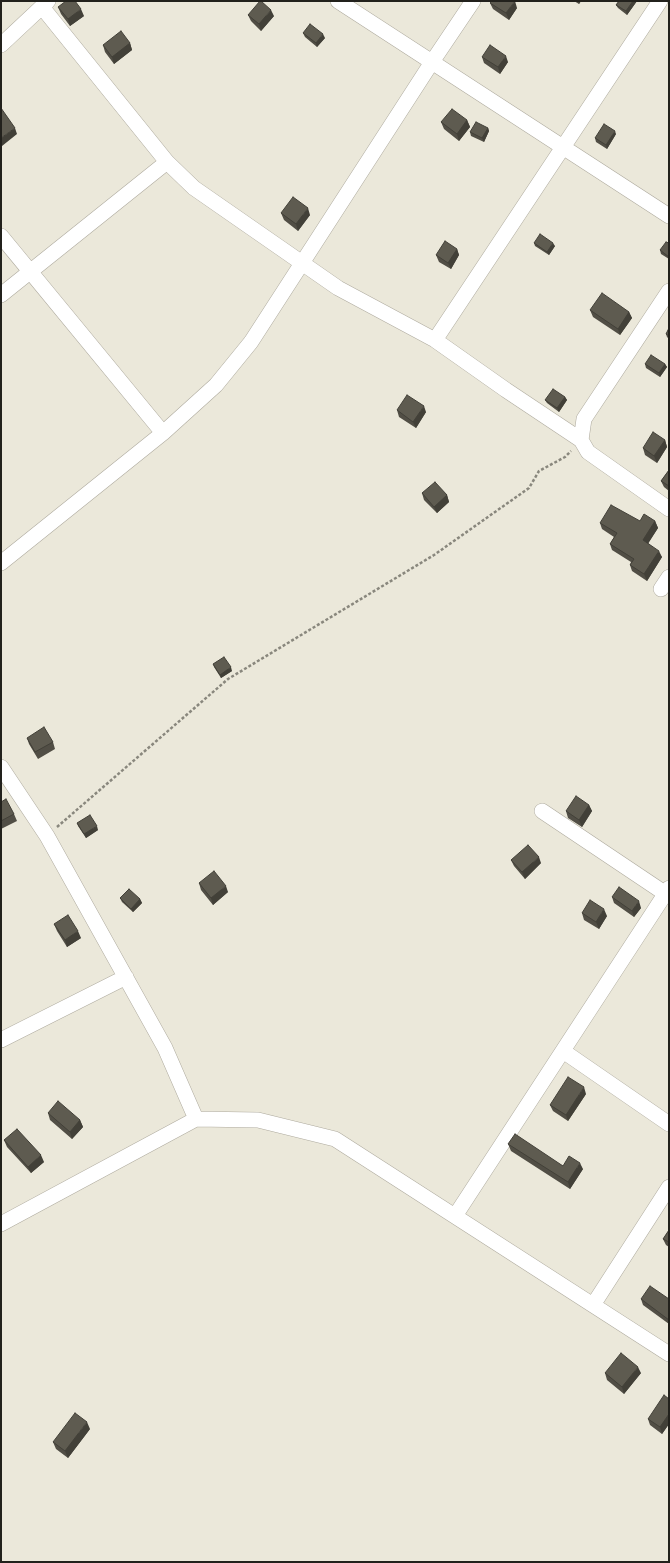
<!DOCTYPE html>
<style>
body{margin:0}
#map{position:relative;width:670px;height:1563px;overflow:hidden;background:#ebe8da;font-family:"Alegreya Sans",sans-serif}
canvas{display:block}
.frame{position:absolute;inset:0;border:2px solid #22211c;pointer-events:none}
</style>
<div id="map">
<canvas width="670" height="1563"></canvas>
<div class="frame"></div>
</div>
<script>
const c = document.querySelector('canvas').getContext('2d');
c.lineJoin = 'round';
const toPath = rows => new Path2D(rows.map(r => 'M' + r).join(''));
function strokePath(path, color, width, dash) { c.strokeStyle = color; c.lineWidth = width; c.lineCap = dash ? 'butt' : 'round'; c.setLineDash(dash || []); c.stroke(path); }
function paint(path, color) { c.fillStyle = color; c.fill(path, 'evenodd'); }
const street = toPath([
 [338,1,669,216],
 [42,7,167,162,194,188,338,288,435,340,506,390,581,440],
 [1,45,48,1],
 [1,236,163,433],
 [669,291,584,419,581,440,588,452,669,509],
 [1,295,167,162],
 [435,340,660,1],
 [1,563,163,433,216,385,251,342,432,62,473,1],
 [661,589,669,577],
 [1,767,47,836,165,1048,196,1119],
 [542,811,669,896],
 [1,1040,126,977],
 [563,1051,669,1124],
 [455,1216,669,888],
 [1,1224,196,1119,258,1120,335,1139,669,1354],
 [593,1305,669,1187]
]);
strokePath(street, '#aeaa9e', 16);
strokePath(toPath([
 [57,827,228,679,434,555,529,488,539,471,565,457,571,451]
]), '#89877d', 2.5, [3, 2]);
strokePath(street, '#fff', 15);
paint(toPath([
 [574,1,581,1,579,4],
 [619,1,637,1,627,15,618,8,616,5],
 [490,3,517,8,509,20,493,9],
 [58,7,84,16,70,26,61,14],
 [248,15,274,16,261,31,251,21],
 [303,33,325,38,317,47,305,37],
 [130,43,132,50,114,64,105,52,103,45],
 [482,57,508,62,500,74,484,63],
 [467,120,470,127,459,141,444,129,441,122],
 [488,128,489,131,484,142,471,136,470,132],
 [616,134,607,149,596,142,595,138],
 [281,213,310,215,298,231,284,220],
 [534,243,555,246,549,255,535,246],
 [669,243,669,259,661,254,660,250],
 [457,249,459,255,451,269,439,262,436,255],
 [590,310,629,312,632,318,620,335,593,317],
 [669,328,669,339,667,337,666,334],
 [645,364,665,364,667,367,660,377,646,368],
 [565,397,567,400,559,412,547,403,545,400],
 [397,410,426,412,416,428,399,417],
 [665,440,667,447,657,463,645,455,643,448],
 [669,470,669,491,664,487,661,481],
 [422,493,447,495,449,502,437,513,424,500],
 [655,521,658,528,648,543,662,557,647,581,632,571,630,565,631,562,612,550,610,544,614,537,602,529,600,523],
 [213,664,232,671,221,678,214,667],
 [27,738,53,742,55,749,38,759,29,744],
 [1,802,14,814,17,821,1,829],
 [589,805,592,811,582,827,568,818,566,811],
 [77,823,98,830,86,838,78,826],
 [511,860,541,863,525,879,514,866],
 [199,883,228,892,213,905,201,890],
 [612,897,641,908,634,917,614,903],
 [120,898,140,899,142,903,133,912,122,902],
 [582,913,607,916,599,929,584,920],
 [54,924,81,938,67,947,57,931],
 [586,1094,568,1121,553,1111,550,1105],
 [48,1113,80,1120,83,1127,72,1139,50,1120],
 [4,1140,44,1162,31,1173,7,1147],
 [508,1144,563,1166,583,1169,570,1189,511,1151],
 [669,1230,669,1247,666,1245,663,1239],
 [641,1299,669,1299,669,1324,643,1305],
 [605,1373,641,1373,624,1394,607,1380],
 [669,1399,669,1424,662,1434,650,1425,648,1419],
 [90,1429,68,1458,56,1449,53,1442]
]), '#514e45');
paint(toPath([
 [515,1,517,8,509,20,506,13],
 [578,1,581,1,579,4],
 [633,1,637,1,627,15,626,11],
 [81,9,84,16,70,26,68,19],
 [271,10,274,16,261,31,259,24],
 [323,34,325,38,317,47,316,43],
 [130,43,132,50,114,64,112,57],
 [506,56,508,62,500,74,498,67],
 [467,120,470,127,459,141,457,134],
 [15,128,17,134,2,146,1,144,1,138],
 [488,128,489,131,484,142,482,138],
 [615,131,616,134,607,149,606,145],
 [308,208,310,215,298,231,296,224],
 [553,243,555,246,549,255,547,252],
 [457,249,459,255,451,269,448,263],
 [629,312,632,318,620,335,618,329],
 [665,364,667,367,660,377,659,373],
 [565,397,567,400,559,412,557,408],
 [424,406,426,412,416,428,413,422],
 [665,440,667,447,657,463,654,456],
 [447,495,449,502,437,513,434,507],
 [655,521,658,528,646,547,643,540],
 [659,551,662,557,647,581,644,574],
 [231,667,232,671,221,678,220,675],
 [589,805,592,811,582,827,579,820],
 [97,826,98,830,86,838,84,834],
 [539,857,541,863,525,879,522,872],
 [226,886,228,892,213,905,211,898],
 [140,899,142,903,133,912,131,909],
 [639,901,641,908,634,917,632,911],
 [604,909,607,916,599,929,596,922],
 [78,931,81,938,67,947,65,940],
 [584,1087,586,1094,568,1121,566,1115],
 [80,1120,83,1127,72,1139,70,1132],
 [41,1155,44,1162,31,1173,28,1167],
 [580,1163,583,1169,570,1189,568,1182],
 [638,1367,641,1373,624,1394,622,1387],
 [669,1414,669,1424,662,1434,660,1427],
 [87,1422,90,1429,68,1458,65,1451]
]), '#424038');
const building = toPath([
 [66,1,75,1,81,9,68,19,58,7,66,1],
 [260,1,261,1,271,10,259,24,248,15,260,1],
 [492,1,515,1,506,13,490,3,492,1],
 [619,1,633,1,626,11,616,5,619,1],
 [310,24,323,34,316,43,303,33,310,24],
 [121,31,130,43,112,57,103,45,121,31],
 [490,45,506,56,498,67,482,57,490,45],
 [1,108,15,128,1,138,1,108],
 [452,109,467,120,457,134,441,122,452,109],
 [476,122,488,128,482,138,470,132,476,122],
 [604,124,615,131,606,145,595,138,604,124],
 [293,197,308,208,296,224,281,213,293,197],
 [540,234,553,243,547,252,534,243,540,234],
 [445,241,457,249,448,263,436,255,445,241],
 [666,242,669,243,669,257,660,250,666,242],
 [602,293,629,312,618,329,590,310,602,293],
 [669,328,669,336,666,334,669,328],
 [651,355,665,364,659,373,645,364,651,355],
 [553,389,565,397,557,408,545,400,553,389],
 [407,395,424,406,413,422,397,410,407,395],
 [653,432,665,440,654,456,643,448,653,432],
 [669,470,669,486,661,481,669,470],
 [435,482,447,495,434,507,422,493,435,482],
 [611,505,640,521,644,514,655,521,643,540,659,551,644,574,630,565,634,559,610,544,617,533,600,523,611,505],
 [224,657,231,667,220,675,213,664,224,657],
 [44,727,53,742,35,752,27,738,44,727],
 [576,796,589,805,579,820,566,811,576,796],
 [6,799,14,814,1,821,1,802,6,799],
 [90,815,97,826,84,834,77,823,90,815],
 [528,845,539,857,522,872,511,860,528,845],
 [214,871,226,886,211,898,199,883,214,871],
 [619,887,639,901,632,911,612,897,619,887],
 [129,889,140,899,131,909,120,898,129,889],
 [590,900,604,909,596,922,582,913,590,900],
 [68,915,78,931,65,940,54,924,68,915],
 [568,1077,584,1087,566,1115,550,1105,568,1077],
 [58,1101,80,1120,70,1132,48,1113,58,1101],
 [17,1129,41,1155,28,1167,4,1140,17,1129],
 [515,1134,563,1166,569,1156,580,1163,568,1182,508,1144,515,1134],
 [669,1230,669,1242,663,1239,669,1230],
 [650,1286,669,1299,669,1320,641,1299,650,1286],
 [621,1353,638,1367,622,1387,605,1373,621,1353],
 [664,1395,669,1399,669,1414,660,1427,648,1419,664,1395],
 [75,1413,87,1422,65,1451,53,1442,75,1413]
]);
paint(building, '#5e5b50');
strokePath(building, '#424038', 1);
</script>
